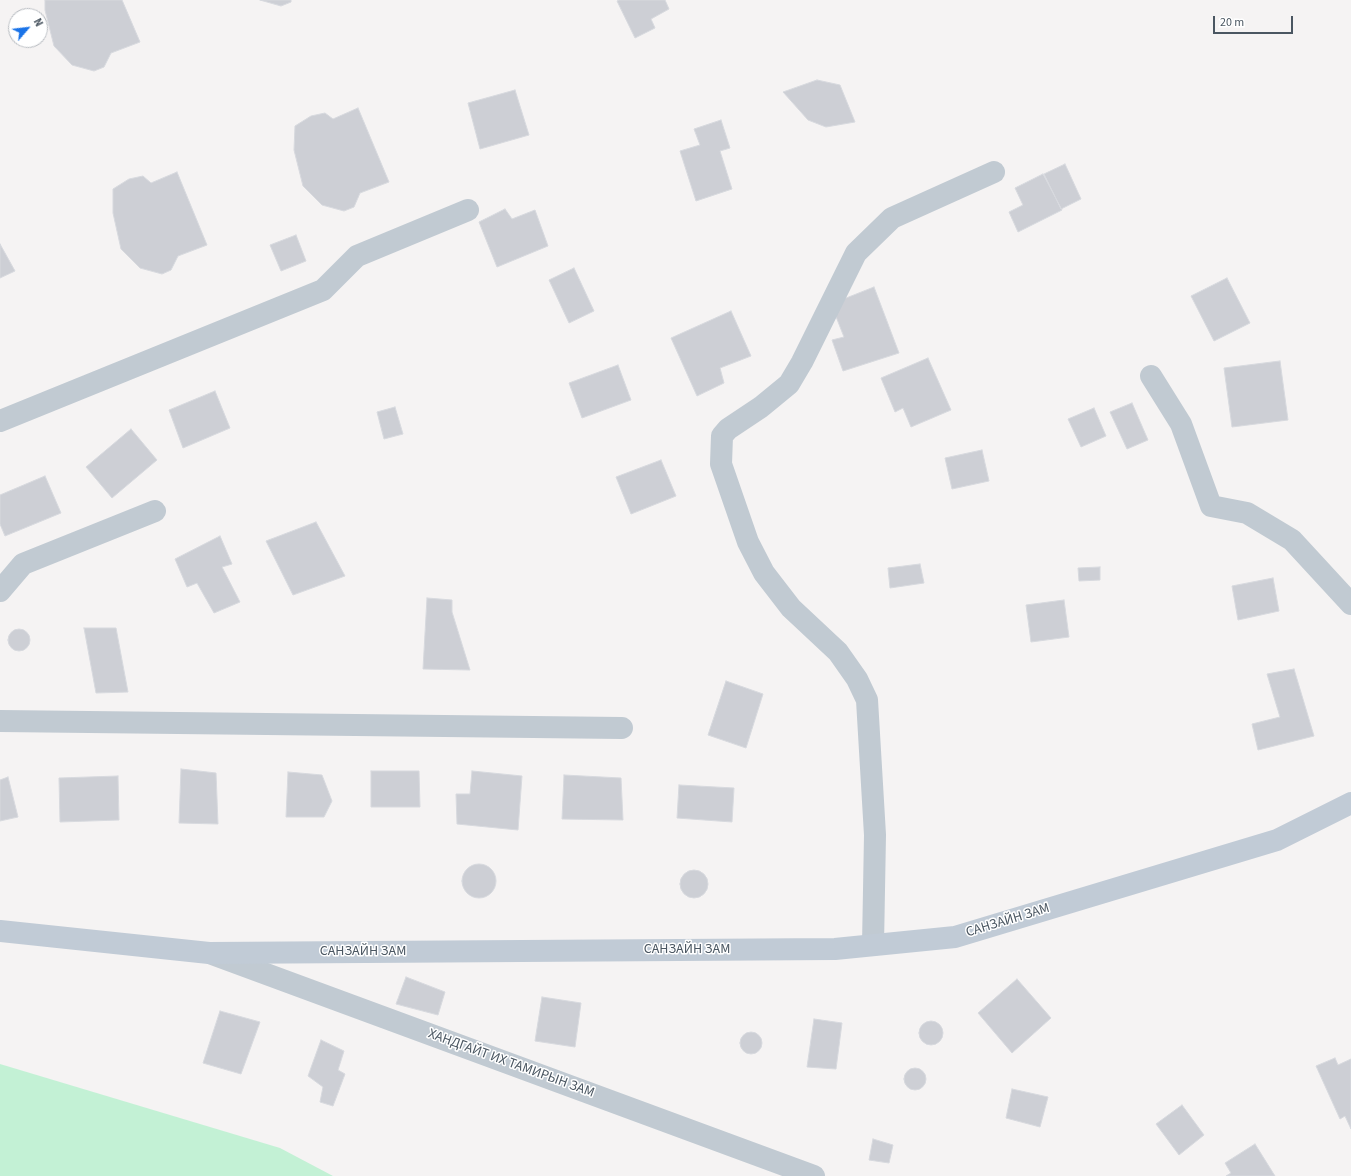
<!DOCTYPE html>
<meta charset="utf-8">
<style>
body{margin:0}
#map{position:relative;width:1351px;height:1176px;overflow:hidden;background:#f5f3f3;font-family:"Source Sans 3",sans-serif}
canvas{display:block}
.north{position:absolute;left:8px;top:8px;width:40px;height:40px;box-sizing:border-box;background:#fff;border:1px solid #b7bbc0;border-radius:50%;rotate:62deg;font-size:11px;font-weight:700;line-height:16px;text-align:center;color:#4a5661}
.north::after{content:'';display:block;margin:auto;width:14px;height:18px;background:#1a73e8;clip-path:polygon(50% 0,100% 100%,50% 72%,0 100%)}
.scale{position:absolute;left:1213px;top:16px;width:80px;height:18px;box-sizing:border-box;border:2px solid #4a5661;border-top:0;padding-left:5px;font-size:12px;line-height:14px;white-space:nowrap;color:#4a5661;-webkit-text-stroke:3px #fff;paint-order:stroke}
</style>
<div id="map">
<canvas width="1351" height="1176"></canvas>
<div class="north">N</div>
<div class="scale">20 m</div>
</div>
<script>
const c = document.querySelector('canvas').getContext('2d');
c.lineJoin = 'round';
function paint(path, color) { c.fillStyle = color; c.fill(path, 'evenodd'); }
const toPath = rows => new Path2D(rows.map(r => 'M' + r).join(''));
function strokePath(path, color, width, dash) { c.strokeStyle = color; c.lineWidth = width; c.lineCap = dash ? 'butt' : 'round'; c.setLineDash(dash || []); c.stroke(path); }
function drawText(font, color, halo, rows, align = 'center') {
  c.font = font + ' "Source Sans 3",sans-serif'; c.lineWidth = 3; c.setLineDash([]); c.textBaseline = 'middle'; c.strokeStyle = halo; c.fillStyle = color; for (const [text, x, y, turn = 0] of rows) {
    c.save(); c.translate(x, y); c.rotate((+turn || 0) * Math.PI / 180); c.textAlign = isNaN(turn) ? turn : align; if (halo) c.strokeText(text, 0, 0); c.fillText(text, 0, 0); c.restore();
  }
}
paint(toPath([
 [0,1064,280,1148,333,1176,0,1176]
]), '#c3f1d5');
const building = toPath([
 [45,0,122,0,140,42,111,53,104,67,94,71,72,65,54,46,45,10,45,0],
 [260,0,291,0,291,2,281,6,260,0],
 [619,0,665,0,669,9,651,19,655,28,635,38,617,1,619,0],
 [817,80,840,85,855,122,826,127,808,120,783,92,817,80],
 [515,90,529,135,480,149,468,103,515,90],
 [358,108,389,182,360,193,354,207,344,211,322,205,303,186,294,150,295,126,311,116,325,113,333,119,358,108],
 [721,120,730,148,720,151,732,189,696,201,680,151,700,145,694,129,721,120],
 [1065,164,1081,199,1061,209,1044,174,1065,164],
 [177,172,207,245,178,256,171,270,162,274,140,268,121,249,113,213,113,189,129,179,143,176,151,183,177,172],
 [1043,174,1062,210,1018,232,1009,212,1023,205,1015,188,1043,174],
 [505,209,512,219,535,210,548,246,497,267,479,222,505,209],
 [296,235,306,261,281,271,270,245,296,235],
 [0,244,15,271,0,278,0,244],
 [574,268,594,311,569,323,549,280,574,268],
 [1227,278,1250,323,1214,341,1191,296,1227,278],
 [874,287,899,353,843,371,832,340,844,337,831,304,874,287],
 [731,311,751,356,720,368,724,383,697,396,671,338,731,311],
 [928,358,951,410,911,427,903,408,895,412,881,378,928,358],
 [1280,361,1288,420,1232,427,1224,368,1280,361],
 [618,365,631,400,582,418,569,383,618,365],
 [215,391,230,428,183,448,169,410,215,391],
 [1132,403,1148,440,1127,449,1110,412,1132,403],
 [395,407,403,434,384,439,377,412,395,407],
 [1094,408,1106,436,1081,447,1068,419,1094,408],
 [131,429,157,460,112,498,86,467,131,429],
 [982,450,989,481,952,489,945,458,982,450],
 [661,460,676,496,631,514,616,477,661,460],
 [45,476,61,513,5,536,0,524,0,495,45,476],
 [316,522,345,576,293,595,266,541,316,522],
 [220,536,232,564,222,567,240,602,214,613,197,583,187,587,175,559,220,536],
 [920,564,924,583,890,588,888,568,920,564],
 [1100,567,1100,580,1079,581,1078,568,1100,567],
 [1273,578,1279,611,1238,620,1232,586,1273,578],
 [427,598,452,600,452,612,470,670,423,669,427,598],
 [1064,600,1069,637,1031,642,1026,605,1064,600],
 [84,628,116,628,128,692,96,693,84,628],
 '8 640a11 11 0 1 1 22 0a11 11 0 1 1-22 0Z',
 [1294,669,1314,736,1258,750,1252,724,1280,717,1267,674,1294,669],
 [726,681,763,694,746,748,708,735,726,681],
 [181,769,216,773,218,824,179,823,181,769],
 [371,771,419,771,420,807,371,807,371,771],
 [472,771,522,776,518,830,457,824,456,794,470,794,472,771],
 [288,772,322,775,332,801,324,817,286,817,288,772],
 [564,775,621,778,623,820,562,819,564,775],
 [118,776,119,820,60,822,59,778,118,776],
 [8,777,18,817,0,821,0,780,8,777],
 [679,785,734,788,732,822,677,818,679,785],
 '462 881a17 17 0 1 1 34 0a17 17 0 1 1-34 0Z',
 '680 884a14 14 0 1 1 28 0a14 14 0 1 1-28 0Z',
 [406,977,445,992,438,1015,396,1004,406,977],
 [1017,979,1051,1018,1012,1053,978,1013,1017,979],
 [542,997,581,1003,575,1047,535,1041,542,997],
 [220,1011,260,1022,241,1074,203,1063,220,1011],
 [814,1019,842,1023,836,1069,807,1067,814,1019],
 '919 1033a12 12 0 1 1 24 0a12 12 0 1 1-24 0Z',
 '740 1043a11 11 0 1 1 22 0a11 11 0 1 1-22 0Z',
 [321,1040,344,1051,338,1070,345,1074,333,1106,320,1102,323,1087,308,1076,321,1040],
 [1335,1058,1338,1065,1351,1059,1351,1129,1345,1116,1340,1119,1316,1066,1335,1058],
 '904 1079a11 11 0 1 1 22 0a11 11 0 1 1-22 0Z',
 [1012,1089,1048,1097,1040,1127,1006,1118,1012,1089],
 [1182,1105,1204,1135,1179,1155,1156,1124,1182,1105],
 [873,1139,893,1145,889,1163,869,1160,873,1139],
 [1255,1144,1275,1176,1226,1176,1231,1173,1225,1163,1255,1144]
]);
paint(building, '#cdcfd5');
strokePath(building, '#d7d9de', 1);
strokePath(toPath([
 [1151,376,1181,424,1211,506,1247,513,1292,540,1351,604],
 [0,421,323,290,357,256,468,210],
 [0,591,23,564,155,511],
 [0,721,622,728],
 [873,945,875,835,867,700,857,679,838,652,791,608,764,573,748,542,721,464,722,436,728,429,761,407,789,384,802,362,856,253,892,218,994,172],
 [212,954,814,1176]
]), '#c1cad2', 22);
strokePath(toPath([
 [0,931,209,953,835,949,955,937,1277,840,1351,803]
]), '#c1cbd6', 22);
drawText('14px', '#4a5661', '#fff', [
 ["САНЗАЙН ЗАМ",1008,921,-17],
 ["САНЗАЙН ЗАМ",687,950],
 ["САНЗАЙН ЗАМ",363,952],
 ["ХАНДГАЙТ ИХ ТАМИРЫН ЗАМ",511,1064,20]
]);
</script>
